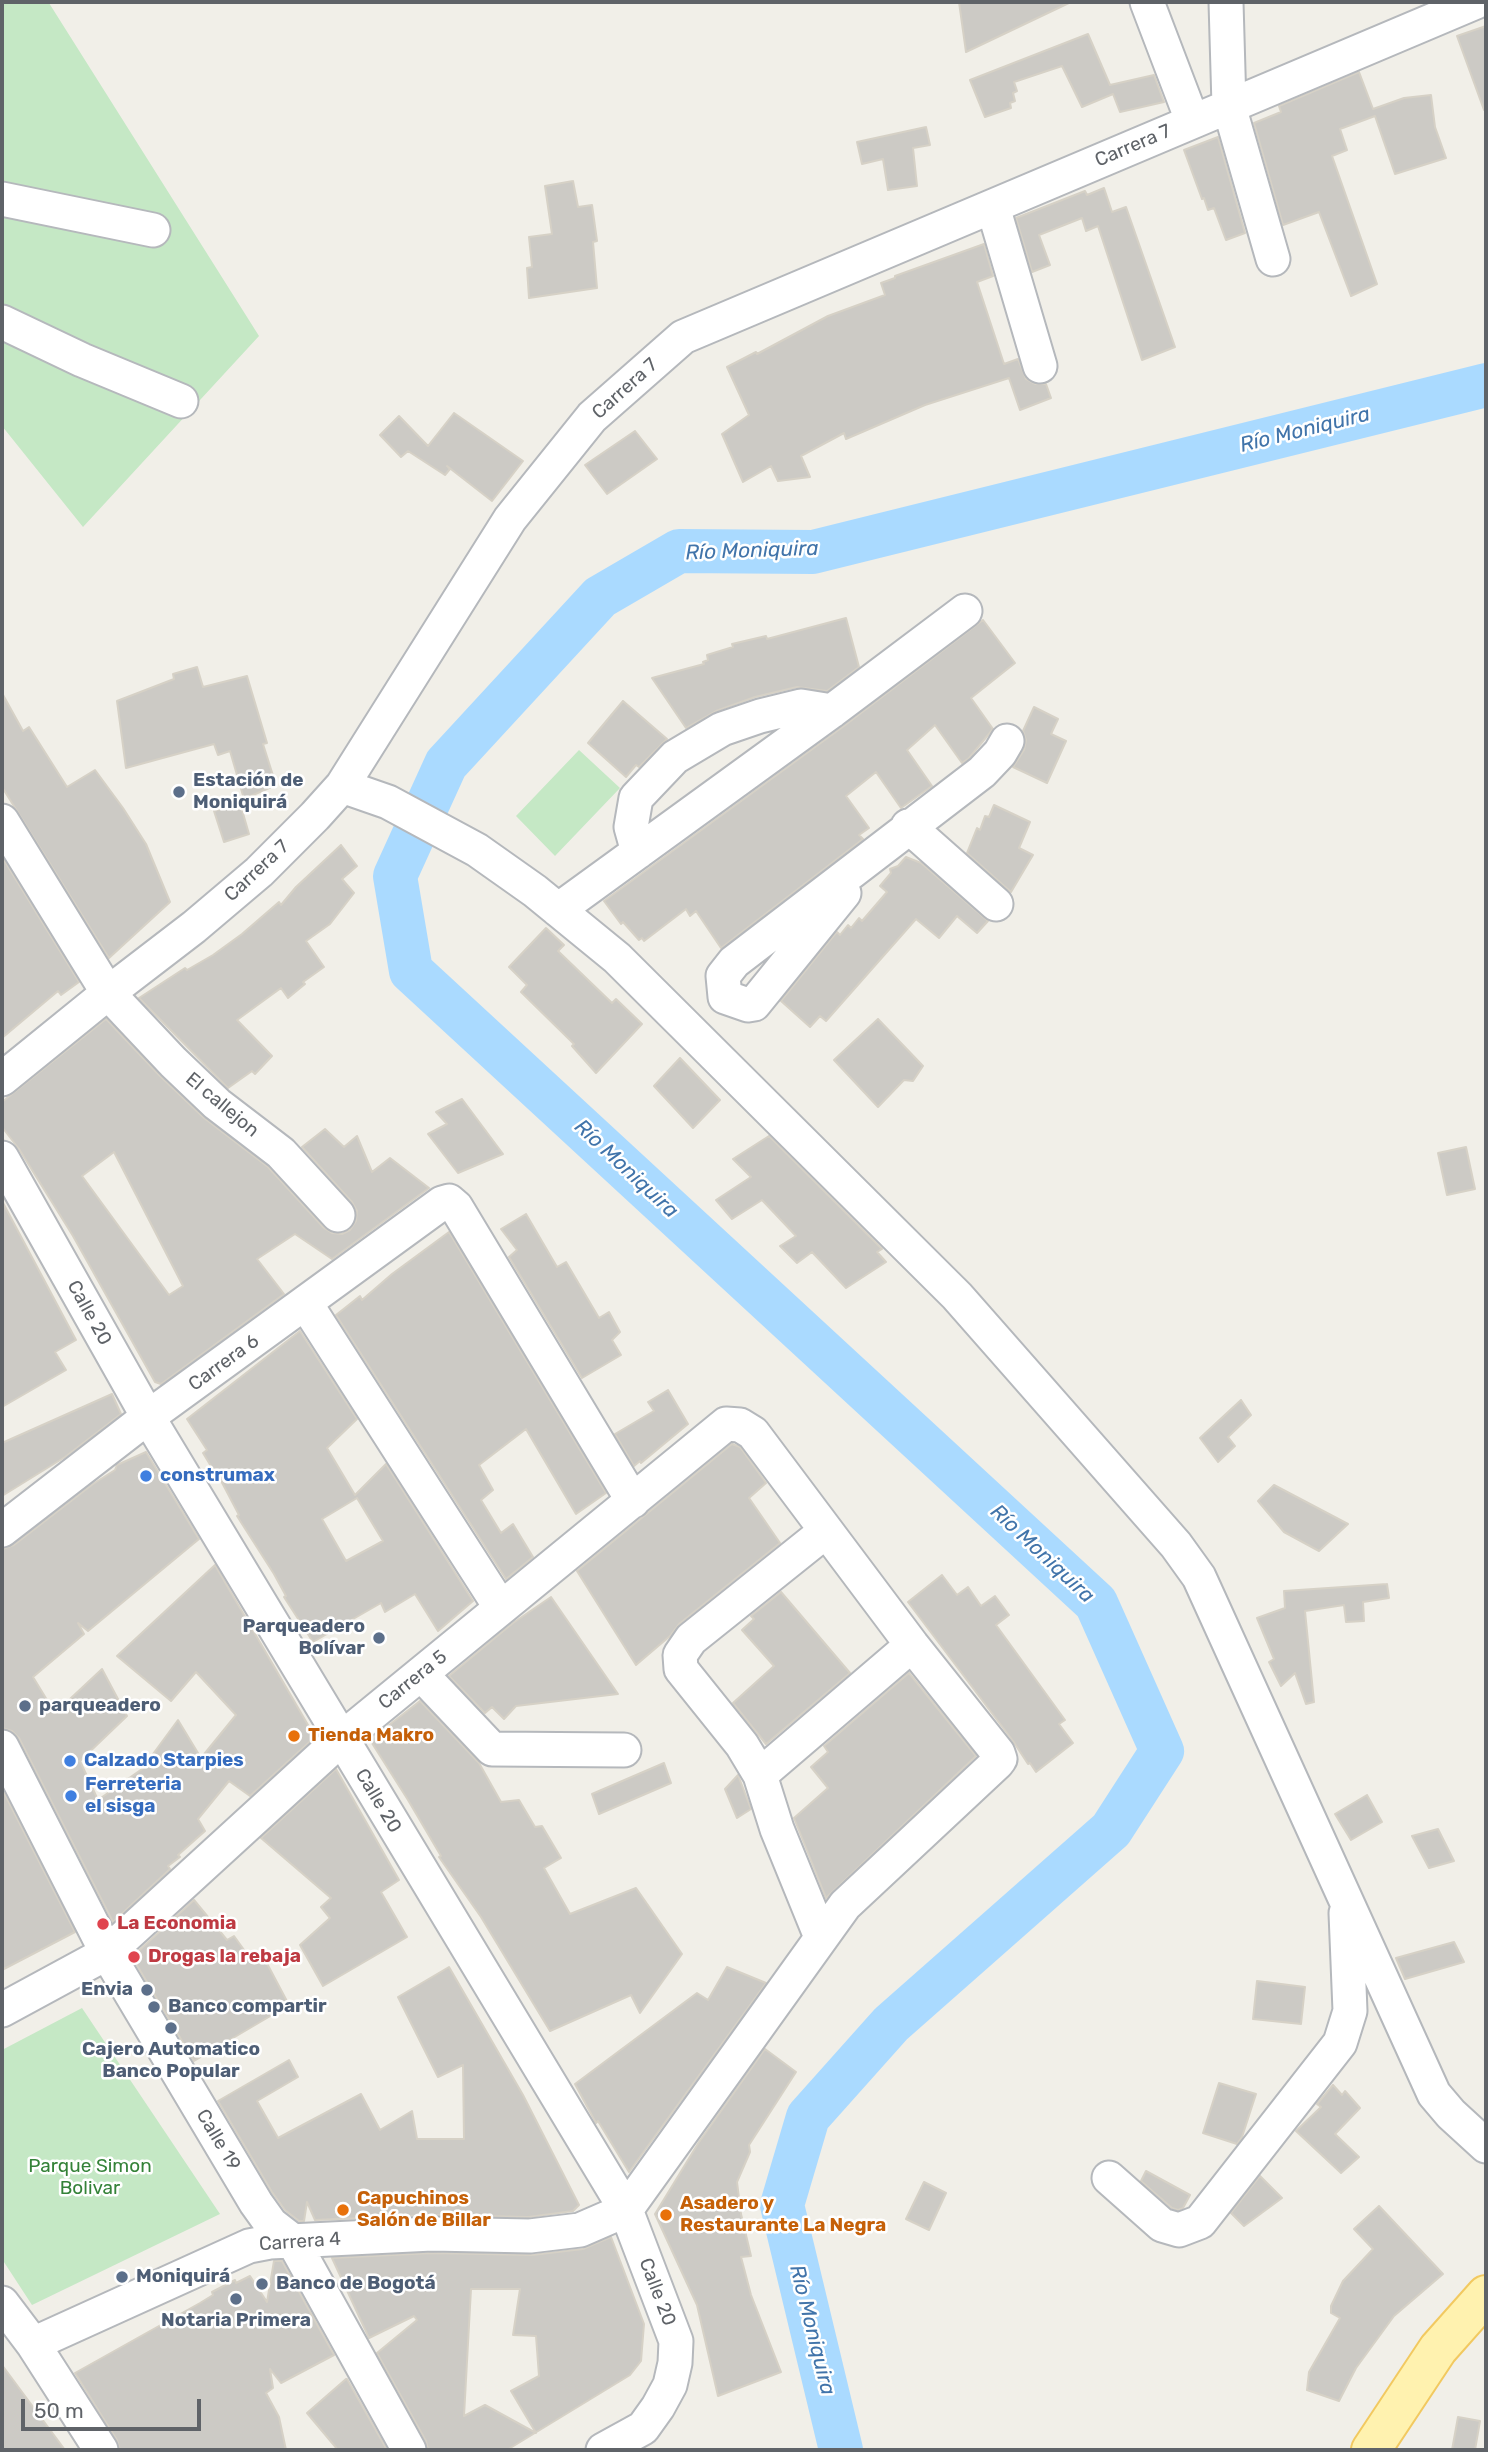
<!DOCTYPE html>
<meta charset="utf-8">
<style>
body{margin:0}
#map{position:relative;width:1488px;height:2452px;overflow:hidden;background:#f1efe8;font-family:Rubik,sans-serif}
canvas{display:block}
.frame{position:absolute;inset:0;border:4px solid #5f6368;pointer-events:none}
.scale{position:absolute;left:21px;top:2399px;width:180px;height:32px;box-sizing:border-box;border:4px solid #5f6368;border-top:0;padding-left:9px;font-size:21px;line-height:24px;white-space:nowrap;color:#5f6368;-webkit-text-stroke:5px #fff;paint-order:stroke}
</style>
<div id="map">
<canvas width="1488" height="2452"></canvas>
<div class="frame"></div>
<div class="scale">50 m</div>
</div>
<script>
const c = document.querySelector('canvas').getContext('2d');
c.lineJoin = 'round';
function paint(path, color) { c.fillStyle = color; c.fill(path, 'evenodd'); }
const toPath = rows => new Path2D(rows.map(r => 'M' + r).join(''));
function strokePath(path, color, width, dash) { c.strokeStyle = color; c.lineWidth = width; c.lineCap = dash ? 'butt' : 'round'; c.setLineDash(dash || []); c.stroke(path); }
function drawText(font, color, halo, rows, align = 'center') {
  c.font = font + ' Rubik,sans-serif'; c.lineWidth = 5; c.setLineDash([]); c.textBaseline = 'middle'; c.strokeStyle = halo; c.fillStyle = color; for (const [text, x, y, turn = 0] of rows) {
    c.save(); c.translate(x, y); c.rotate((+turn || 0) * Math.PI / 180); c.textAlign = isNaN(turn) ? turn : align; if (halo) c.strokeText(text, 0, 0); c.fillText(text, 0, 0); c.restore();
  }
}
paint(toPath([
 [2,2,49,3,259,336,83,527,2,426],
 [579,750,620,788,555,856,516,816],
 [82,2008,220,2214,32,2305,2,2259,2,2050]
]), '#c5e8c5');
strokePath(toPath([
 [841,2450,782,2205,808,2117,891,2024,1111,1830,1162,1751,1096,1603,411,971,395,876,446,764,600,597,679,551,813,552,1486,385]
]), '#aadaff', 44);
const building = toPath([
 [959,2,1071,2,966,52,959,2],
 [1486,26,1486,110,1484,110,1457,36,1486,26],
 [1088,34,1110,85,1154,75,1164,102,1120,112,1113,94,1082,107,1062,66,1014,82,1017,91,1013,93,1015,101,1010,103,1011,108,985,117,970,80,1088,34],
 [1359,72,1373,109,1404,98,1431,95,1435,127,1446,158,1395,174,1375,116,1340,129,1347,150,1332,156,1377,284,1351,296,1319,212,1283,225,1254,123,1281,112,1279,106,1359,72],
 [926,127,930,145,913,148,917,186,888,190,883,159,862,164,857,142,926,127],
 [1218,137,1245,233,1226,240,1214,208,1208,210,1204,198,1202,199,1184,150,1218,137],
 [573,181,578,207,592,205,597,241,593,242,597,288,529,298,527,268,532,267,529,237,552,234,545,186,573,181],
 [1104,188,1112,212,1126,207,1175,347,1142,360,1098,226,1086,231,1082,218,1039,235,1050,265,1032,272,1016,218,1085,191,1087,195,1104,188],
 [984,244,993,276,977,282,1004,364,1018,359,1026,379,1035,384,1046,384,1051,398,1020,410,1009,378,925,405,846,439,844,433,801,456,810,477,778,481,771,466,743,482,722,434,749,415,727,367,756,352,757,354,828,316,885,295,881,283,895,278,895,276,984,244],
 [454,413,523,461,492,501,447,466,450,469,445,475,408,451,401,457,380,435,399,416,428,446,454,413],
 [635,431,657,459,607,494,585,465,635,431],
 [846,618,859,667,827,691,797,687,755,697,716,711,686,728,652,678,704,664,703,662,708,660,707,655,733,647,732,644,766,636,767,639,846,618],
 [983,620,1015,663,971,698,993,729,969,758,962,763,935,725,907,750,932,786,901,808,876,772,846,796,869,828,859,835,863,839,721,948,696,911,690,916,686,909,644,941,642,938,639,940,623,922,621,924,604,901,844,726,983,620],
 [197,667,203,687,247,676,267,743,263,744,276,785,244,799,230,751,218,755,214,744,126,768,117,701,174,679,173,674,197,667],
 [2,693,23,731,29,727,67,787,95,770,123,808,146,844,170,902,109,958,2,787,2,693],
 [623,701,667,739,639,767,636,765,626,777,588,743,623,701],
 [1034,707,1058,719,1051,734,1066,741,1047,783,1013,767,1024,750,1026,740,1023,731,1034,707],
 [240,803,249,834,224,842,214,811,240,803],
 [994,805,1030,822,1019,848,1033,855,1011,892,967,853,977,828,980,830,985,816,989,817,994,805],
 [341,845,357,866,342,879,354,893,330,924,306,941,324,967,303,982,305,984,288,998,281,988,237,1020,272,1056,255,1074,252,1071,228,1088,139,998,185,968,187,970,213,955,242,934,279,902,281,905,296,887,341,845],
 [2,857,79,982,61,995,58,991,2,1038,2,857],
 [906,857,921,863,988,921,977,933,957,916,939,938,916,919,826,1021,820,1016,810,1027,781,1001,835,934,837,932,840,935,848,925,851,928,859,918,862,921,887,892,880,886,891,873,890,869,898,866,906,857],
 [546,928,564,945,558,951,612,1003,616,999,642,1024,596,1073,572,1046,574,1044,521,992,527,985,509,967,546,928],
 [106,1019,160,1076,204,1118,268,1167,324,1228,332,1233,342,1234,350,1230,356,1221,357,1211,352,1202,302,1147,325,1129,344,1147,357,1136,372,1172,390,1158,429,1188,332,1259,295,1234,257,1259,284,1294,161,1384,155,1382,73,1236,19,1149,2,1127,2,1102,106,1019],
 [114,1152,183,1286,169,1295,82,1176,114,1152],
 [878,1019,923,1066,913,1081,904,1080,878,1107,834,1060,878,1019],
 [680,1058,720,1100,693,1128,654,1086,680,1058],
 [462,1099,503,1154,458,1173,428,1134,447,1124,436,1112,462,1099],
 [769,1136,882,1249,877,1252,886,1262,846,1288,812,1252,797,1263,780,1246,796,1236,762,1200,732,1219,716,1200,751,1177,733,1159,769,1136],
 [1466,1147,1475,1189,1447,1195,1438,1153,1466,1147],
 [2,1201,76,1340,55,1352,66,1370,2,1407,2,1201],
 [526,1214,557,1267,566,1262,599,1318,609,1312,620,1332,612,1340,621,1355,582,1378,509,1257,517,1250,501,1229,526,1214],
 [449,1232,606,1493,576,1514,526,1429,479,1465,493,1490,481,1500,501,1533,513,1524,533,1557,506,1579,336,1315,360,1296,362,1300,392,1274,449,1232],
 [300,1331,357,1419,327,1448,355,1495,386,1464,473,1601,438,1631,415,1594,385,1612,381,1603,313,1642,284,1597,286,1596,274,1574,237,1516,239,1515,218,1475,217,1476,203,1453,207,1450,187,1419,300,1331],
 [357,1498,383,1541,346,1561,322,1519,357,1498],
 [668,1390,688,1424,641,1463,640,1461,634,1466,615,1434,654,1411,648,1402,668,1390],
 [112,1394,121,1414,65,1457,2,1496,2,1443,112,1394],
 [1241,1400,1251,1415,1228,1437,1235,1446,1218,1462,1200,1438,1241,1400],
 [732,1444,740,1447,766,1483,749,1498,780,1543,679,1624,670,1636,636,1665,577,1571,732,1444],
 [146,1452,199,1539,88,1631,78,1623,84,1634,33,1677,55,1713,102,1669,127,1716,80,1761,98,1800,142,1769,178,1720,201,1758,236,1715,196,1672,171,1701,117,1656,215,1565,315,1737,250,1796,229,1781,198,1819,205,1831,178,1855,180,1857,168,1866,170,1869,113,1922,19,1738,12,1731,2,1728,2,1549,14,1545,93,1484,115,1470,117,1465,146,1452],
 [1274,1485,1348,1524,1319,1551,1284,1532,1258,1501,1274,1485],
 [942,1575,957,1595,968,1587,981,1606,995,1596,1009,1615,996,1625,1065,1720,1059,1724,1073,1743,1036,1772,1030,1763,1028,1764,1013,1741,908,1602,942,1575],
 [1387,1584,1389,1598,1363,1602,1364,1621,1346,1622,1344,1605,1305,1611,1314,1702,1306,1704,1295,1673,1281,1686,1269,1662,1274,1659,1257,1618,1285,1608,1284,1591,1387,1584],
 [781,1592,850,1673,766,1744,733,1703,774,1666,742,1630,754,1619,751,1616,781,1592],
 [551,1597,618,1694,516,1706,504,1719,492,1707,485,1713,449,1676,513,1623,551,1597],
 [909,1673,976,1756,826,1898,794,1818,828,1788,811,1767,828,1752,824,1746,909,1673],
 [420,1701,479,1763,501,1802,519,1800,535,1827,542,1826,561,1858,544,1868,570,1914,636,1888,682,1954,640,2013,631,1995,550,2031,481,1917,439,1857,441,1856,408,1800,370,1740,420,1701],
 [664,1763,671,1783,599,1814,592,1794,664,1763],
 [336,1769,399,1880,381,1892,407,1937,323,1986,300,1945,330,1918,321,1907,331,1898,261,1838,336,1769],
 [738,1775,751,1809,737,1818,725,1789,738,1775],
 [2,1789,75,1932,2,1970,2,1789],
 [1367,1795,1382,1822,1351,1840,1335,1814,1367,1795],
 [1438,1829,1454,1861,1429,1868,1412,1836,1438,1829],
 [194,1900,227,1940,234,1936,252,1961,262,1954,289,2005,194,2061,132,1957,194,1900],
 [1454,1942,1464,1962,1405,1979,1396,1958,1454,1942],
 [449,1967,523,2095,579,2205,573,2211,529,2217,431,2215,315,2220,307,2202,304,2221,299,2221,285,2210,272,2192,218,2101,289,2060,298,2077,257,2101,278,2138,361,2094,380,2130,412,2111,417,2139,464,2139,463,2065,438,2077,398,1997,449,1967],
 [727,1967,766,1983,629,2172,598,2121,596,2123,575,2084,697,1993,708,2000,727,1967],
 [1257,1981,1305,1987,1301,2024,1253,2019,1257,1981],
 [765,2049,796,2072,749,2145,750,2152,737,2182,741,2214,751,2256,741,2257,751,2295,781,2372,718,2396,697,2305,655,2214,699,2142,765,2049],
 [1219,2083,1256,2094,1242,2137,1237,2144,1203,2133,1219,2083],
 [1333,2085,1342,2095,1345,2091,1360,2108,1335,2134,1359,2157,1341,2173,1296,2131,1321,2107,1317,2104,1333,2085],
 [1146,2171,1190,2195,1183,2208,1178,2210,1172,2208,1141,2181,1146,2171],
 [1260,2176,1282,2198,1244,2226,1231,2213,1260,2176],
 [924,2182,946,2193,929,2230,906,2219,924,2182],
 [1379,2206,1443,2274,1394,2316,1356,2368,1339,2401,1307,2390,1309,2372,1340,2318,1331,2313,1331,2306,1343,2281,1373,2249,1354,2229,1379,2206],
 [611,2237,644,2324,641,2361,630,2375,507,2450,428,2450,426,2441,377,2353,417,2320,414,2316,369,2338,332,2258,432,2253,532,2255,583,2249,611,2237],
 [471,2289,520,2289,513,2335,536,2336,539,2376,511,2391,536,2433,485,2405,464,2416,471,2289],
 [274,2261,282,2261,334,2355,281,2383,270,2369,273,2388,266,2393,279,2417,286,2450,120,2450,117,2440,75,2373,200,2303,213,2295,212,2292,235,2280,236,2283,250,2276,267,2302,274,2261],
 [2,2365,25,2396,65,2450,2,2450,2,2365],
 [346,2379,347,2379,387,2450,338,2450,307,2413,346,2379],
 [1458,2417,1480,2421,1475,2450,1452,2450,1458,2417]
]);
paint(building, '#cccac5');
strokePath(building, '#d6d1c6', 2);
const minor = toPath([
 [1147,2,1192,120],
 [1226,2,1229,106,1273,259],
 [2,199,153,230],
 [993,207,1040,366],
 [2,322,82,360,181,401],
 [342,786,388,802,477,850,535,891,617,958,957,1296,1176,1545,1199,1577,1434,2094,1451,2114,1486,2146],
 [2,821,108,993,173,1062,217,1104,281,1153,338,1215],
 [908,826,996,904],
 [638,852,631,827,636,798,675,757,722,729,760,716,801,706,832,711],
 [558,910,832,711,965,611],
 [725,997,723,976,734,962,982,772,1000,753,1007,741],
 [725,997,748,1005,754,1004,844,893],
 [2,1079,108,993,194,927,259,872,315,816,342,786,510,519,592,417,683,337,1476,2],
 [2,1158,148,1417,626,2210,676,2341,675,2363,670,2385,658,2407,643,2428,603,2450],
 [306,1304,501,1608],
 [2,1530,148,1417,442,1203,449,1201,456,1207,633,1501],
 [421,1674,492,1749,624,1750],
 [2,1747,107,1953,256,2203,271,2224,293,2241,409,2450],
 [760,1775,912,1645],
 [821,1937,777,1829,760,1775,742,1745,681,1669,680,1655,691,1639,826,1531],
 [2,2010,107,1953,341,1739,726,1424,740,1425,753,1433,912,1645,998,1753,1000,1759,997,1763,845,1905,626,2210,580,2230,530,2236,432,2234,270,2242,249,2246,33,2344],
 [1109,2178,1162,2225,1179,2230,1200,2222,1340,2043,1350,2011,1346,1913],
 [2,2303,33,2344,101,2450]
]);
const major = toPath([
 [1371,2450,1438,2349,1486,2295]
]);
strokePath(minor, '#b5b8bc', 37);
strokePath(major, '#f2c960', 42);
strokePath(minor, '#fff', 33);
strokePath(major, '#fff2af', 38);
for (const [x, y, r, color] of [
 [179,792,7,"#5c6f8a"],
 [146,1476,7,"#3f7fe0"],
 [379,1638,7,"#5c6f8a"],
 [25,1706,7,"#5c6f8a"],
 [294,1736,7,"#e8710a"],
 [70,1761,7,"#3f7fe0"],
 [71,1796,7,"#3f7fe0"],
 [103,1924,7,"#e0444e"],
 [134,1957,7,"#e0444e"],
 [147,1990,7,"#5c6f8a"],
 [154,2007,7,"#5c6f8a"],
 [171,2028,7,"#5c6f8a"],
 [343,2210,7,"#e8710a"],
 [666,2215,7,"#e8710a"],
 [122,2277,7,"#5c6f8a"],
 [262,2284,7,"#5c6f8a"],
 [236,2299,7,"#5c6f8a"]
]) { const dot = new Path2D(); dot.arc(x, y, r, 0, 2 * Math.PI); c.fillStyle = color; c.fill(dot); strokePath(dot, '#fff', 2.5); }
drawText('19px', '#5f6368', '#fff', [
 ["Carrera 7",1133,146,-23],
 ["Carrera 7",625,389,-42],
 ["Carrera 7",257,871,-43],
 ["El callejon",222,1105,40],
 ["Calle 20",89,1313,61],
 ["Carrera 6",224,1363,-36],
 ["Carrera 5",413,1680,-39],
 ["Calle 20",378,1801,59],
 ["Calle 19",218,2140,59],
 ["Carrera 4",300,2242,-4],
 ["Calle 20",657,2292,69]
]);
drawText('bold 19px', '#4e5e75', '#fff', [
 ["Estación de",193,781],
 ["Moniquirá",193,803],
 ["Parqueadero",365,1627,"right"],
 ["Bolívar",365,1649,"right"],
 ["parqueadero",39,1706],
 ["Envia",133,1990,"right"],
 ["Banco compartir",168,2007],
 ["Cajero Automatico",171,2050,"center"],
 ["Banco Popular",171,2072,"center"],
 ["Moniquirá",136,2277],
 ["Banco de Bogotá",276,2284],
 ["Notaria Primera",236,2321,"center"]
], 'left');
drawText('bold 19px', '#366cbe', '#fff', [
 ["construmax",160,1476],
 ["Calzado Starpies",84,1761],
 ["Ferreteria",85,1785],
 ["el sisga",85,1807]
], 'left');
drawText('bold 19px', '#c56008', '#fff', [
 ["Tienda Makro",308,1736],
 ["Capuchinos",357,2199],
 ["Salón de Billar",357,2221],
 ["Asadero y",680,2204],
 ["Restaurante La Negra",680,2226]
], 'left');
drawText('bold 19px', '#be3a42', '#fff', [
 ["La Economia",117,1924],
 ["Drogas la rebaja",148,1957]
], 'left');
drawText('19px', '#348238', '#fff', [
 ["Parque Simon",90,2167],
 ["Bolivar",90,2189]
]);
drawText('italic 21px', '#4174aa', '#fff', [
 ["Río Moniquira",1305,430,-14],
 ["Río Moniquira",752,551,-2],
 ["Río Moniquira",626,1169,43],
 ["Río Moniquira",1042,1554,43],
 ["Río Moniquira",812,2330,76]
]);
</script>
